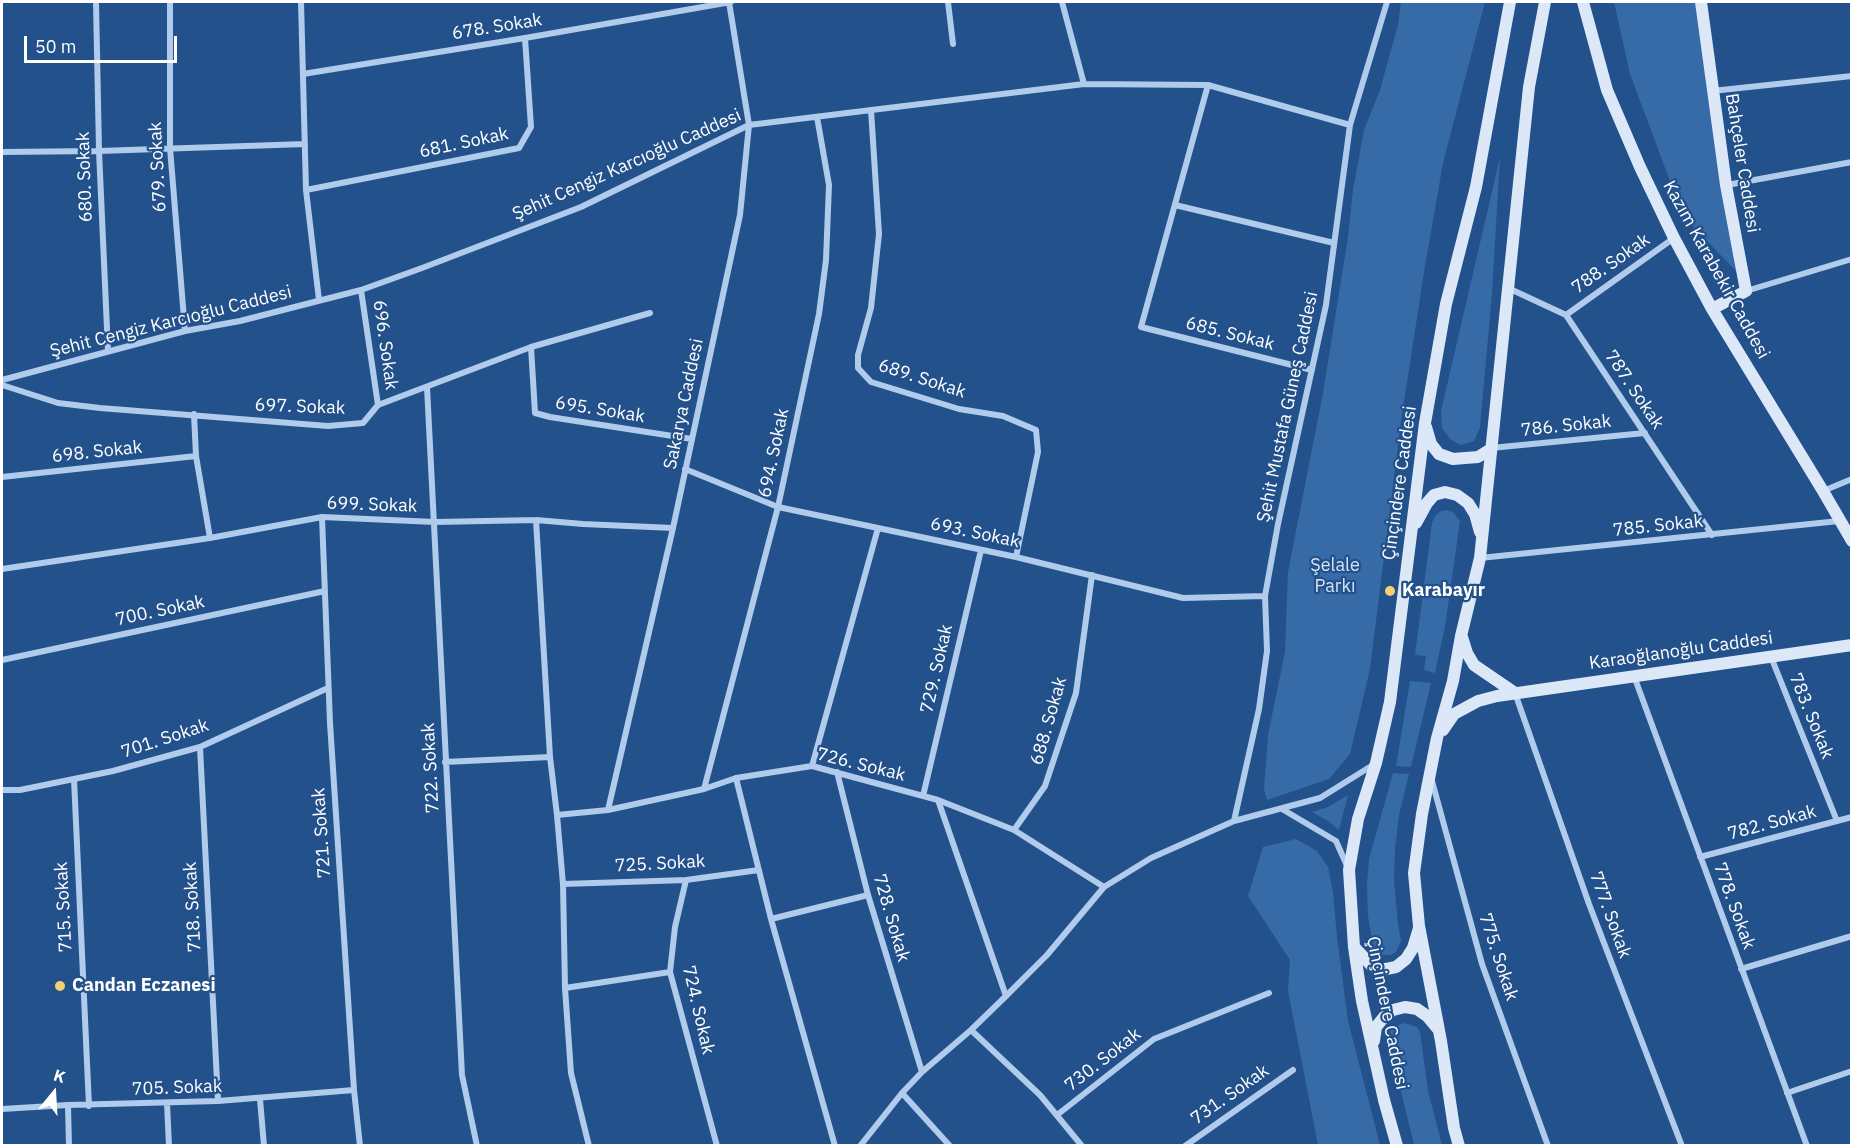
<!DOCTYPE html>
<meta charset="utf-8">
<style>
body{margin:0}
#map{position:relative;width:1853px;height:1147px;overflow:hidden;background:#23518b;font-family:"IBM Plex Sans",sans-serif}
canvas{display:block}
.frame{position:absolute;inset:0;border:3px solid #fff;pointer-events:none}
.north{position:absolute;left:24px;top:1063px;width:60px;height:60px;-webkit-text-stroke:4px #23518b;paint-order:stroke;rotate:18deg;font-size:16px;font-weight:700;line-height:24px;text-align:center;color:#fff}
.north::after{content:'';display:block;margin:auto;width:21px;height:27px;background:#fff;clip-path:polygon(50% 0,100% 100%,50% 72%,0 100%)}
.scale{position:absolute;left:24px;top:36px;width:153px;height:27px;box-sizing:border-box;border:3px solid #fff;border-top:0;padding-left:8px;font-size:18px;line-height:21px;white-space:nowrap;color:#fff;-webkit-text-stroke:4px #23518b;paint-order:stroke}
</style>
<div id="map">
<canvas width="1853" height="1147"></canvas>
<div class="frame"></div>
<div class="north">K</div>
<div class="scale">50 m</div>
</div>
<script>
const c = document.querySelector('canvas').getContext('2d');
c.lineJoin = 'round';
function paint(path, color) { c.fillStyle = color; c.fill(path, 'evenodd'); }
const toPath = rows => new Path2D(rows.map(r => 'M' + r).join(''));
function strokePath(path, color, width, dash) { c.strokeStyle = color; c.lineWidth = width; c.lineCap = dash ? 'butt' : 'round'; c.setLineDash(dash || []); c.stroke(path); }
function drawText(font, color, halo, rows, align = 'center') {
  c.font = font + ' "IBM Plex Sans",sans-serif'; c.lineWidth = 4.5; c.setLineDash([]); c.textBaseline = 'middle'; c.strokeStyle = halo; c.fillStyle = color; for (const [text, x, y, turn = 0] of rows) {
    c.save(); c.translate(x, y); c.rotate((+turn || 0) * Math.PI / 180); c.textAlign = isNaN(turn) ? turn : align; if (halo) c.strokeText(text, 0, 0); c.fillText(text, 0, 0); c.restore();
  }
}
paint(toPath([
 [1401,2,1485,2,1443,163,1425,266,1401,421,1370,669,1350,754,1329,779,1267,800,1264,789,1268,735,1285,652,1288,572,1323,393,1348,237,1353,190,1364,130,1380,90,1398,25],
 [1614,2,1703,2,1736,271,1683,216,1630,74],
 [1500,157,1492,293,1480,428,1474,441,1461,445,1451,440,1442,428,1441,411],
 [1447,510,1453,512,1460,521,1445,626,1435,673,1424,670,1426,656,1415,655,1432,523,1435,516,1441,511],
 [1410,681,1431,683,1411,767,1396,766],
 [1393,773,1409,774,1399,815,1395,849,1394,881,1398,925,1401,941,1396,952,1390,955,1383,955,1377,952,1373,945,1368,916,1367,885,1369,859],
 [1348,795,1339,830,1328,821,1312,812,1328,807],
 [1296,839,1317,851,1328,867,1333,892,1337,937,1348,1021,1380,1145,1318,1145,1288,991,1290,960,1248,896,1263,847],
 [1404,1023,1417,1027,1420,1032,1428,1091,1442,1145,1414,1145,1388,1038,1391,1030,1396,1026]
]), '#376ba8');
strokePath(toPath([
 [96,2,99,151,108,351],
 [170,2,170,148,185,331],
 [301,2,306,190,319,300],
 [948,2,953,44],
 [1062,2,1084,84],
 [303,74,525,38,731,2],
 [1208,85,1141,327,1312,370],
 [1712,91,1852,76],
 [871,110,879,234,871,308,858,355,858,368,871,382,959,409,1003,416,1036,430,1038,452,1016,557],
 [2,152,99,151,305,144],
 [1727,185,1852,162],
 [306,190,519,148,531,127,525,38],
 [1175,205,1334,243],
 [1508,288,1566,315,1712,535],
 [361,290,378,405],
 [1746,291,1852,259],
 [1566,315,1674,238],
 [531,347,535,413,550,417,692,439],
 [2,380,185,331,240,321,361,290,422,268,581,207,749,125,1084,84,1208,85,1350,125],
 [2,385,58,403,100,408,328,426,363,423,378,405,531,347,650,313],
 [427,387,462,1075,477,1146],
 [194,414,196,456,210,538],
 [1491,448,1645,433],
 [685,469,778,507,1016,557,1183,598,1265,596],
 [2,477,196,456],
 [1823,491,1852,479],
 [322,517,330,723,354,1090,360,1146],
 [536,520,550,757,557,815,563,884,565,988,571,1073,589,1146],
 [1480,558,1839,521],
 [2,569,210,538,322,517,435,522,536,520,583,524,673,528],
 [1771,657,1837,821],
 [2,660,325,591],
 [1634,676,1807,1146],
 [1515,693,1589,904,1682,1146],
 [200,747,218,1101],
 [445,762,550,757],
 [812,766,878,528],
 [837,772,868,895,922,1072],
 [736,778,771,919,835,1146],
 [74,779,89,1106],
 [1432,781,1482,964,1548,1146],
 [704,789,778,507,819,314,826,260,829,185,817,117],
 [2,790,20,790,113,771,200,747,328,688],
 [923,796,981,550],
 [938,800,1006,996],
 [1282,809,1336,841,1348,868],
 [608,810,673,528,740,215,749,125,729,2],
 [557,815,608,810,704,789,736,778,812,766,938,800,1014,830,1104,887],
 [1234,821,1259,709,1267,651,1265,596,1278,524,1326,305,1350,125,1387,2],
 [1014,830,1045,786,1076,693,1092,575],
 [1700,857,1852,817],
 [686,880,675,927,670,972,717,1146],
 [563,884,686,880,759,870],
 [771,919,868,895],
 [1741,969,1852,936],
 [565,988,670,972],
 [971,1030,1040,1095,1082,1146],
 [902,1093,950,1146],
 [1787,1093,1852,1071],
 [260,1099,264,1146],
 [167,1103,169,1146],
 [68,1105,69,1146],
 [2,1109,68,1105,218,1101,354,1090],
 [1057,1115,1154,1039,1269,993],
 [860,1146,902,1093,922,1072,971,1030,1006,996,1047,955,1104,887,1151,858,1234,821,1320,798,1373,765],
 [1185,1146,1293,1070]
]), '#b0cbeb', 6);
strokePath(toPath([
 [1583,2,1607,90,1640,167,1674,238,1712,309,1823,491,1852,541],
 [1701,2,1726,185,1746,291,1712,309],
 [1426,427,1431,444,1439,454,1453,459,1478,457,1491,449],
 [1416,523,1427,503,1434,495,1445,492,1457,495,1468,503,1475,514,1480,532],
 [1462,637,1467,653,1474,665,1515,693],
 [1443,730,1454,714,1478,701,1497,696,1852,645],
 [1354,947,1372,966,1381,970,1396,967,1406,959,1413,948,1419,928],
 [1374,1041,1376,1027,1384,1017,1393,1010,1405,1007,1417,1009,1427,1016,1437,1028],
 [1397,1146,1384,1100,1362,1001,1354,947,1349,870,1358,819,1376,763,1390,702,1425,423,1446,304,1476,187,1510,2],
 [1459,1146,1454,1128,1441,1041,1419,926,1414,873,1422,814,1437,738,1453,681,1461,636,1480,558,1529,87,1545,2]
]), '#dce8f8', 12);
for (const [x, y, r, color] of [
 [1390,591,6,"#f6d073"],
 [60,986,6,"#f6d073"]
]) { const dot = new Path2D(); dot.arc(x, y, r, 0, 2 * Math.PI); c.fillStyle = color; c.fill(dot); strokePath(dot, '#23518b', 2); }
drawText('18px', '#fff', '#23518b', [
 ["678. Sokak",497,27,-9],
 ["681. Sokak",464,143,-12],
 ["Bahçeler Caddesi",1742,163,81],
 ["Şehit Cengiz Karcıoğlu Caddesi",627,165,-24],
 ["679. Sokak",158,167,-93],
 ["680. Sokak",85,177,-92],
 ["788. Sokak",1611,264,-35],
 ["Kazım Karabekir Caddesi",1716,270,61],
 ["Şehit Cengiz Karcıoğlu Caddesi",171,322,-14],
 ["685. Sokak",1230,334,14],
 ["696. Sokak",385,345,82],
 ["689. Sokak",922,379,18],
 ["787. Sokak",1634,390,56],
 ["Sakarya Caddesi",684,404,-78],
 ["697. Sokak",300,407,2],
 ["Şehit Mustafa Güneş Caddesi",1288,407,-78],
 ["695. Sokak",600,410,9],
 ["786. Sokak",1566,426,-6],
 ["698. Sokak",97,452,-6],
 ["694. Sokak",774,453,-78],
 ["Çinçindere Caddesi",1400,483,-82],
 ["699. Sokak",372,505,2],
 ["785. Sokak",1658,526,-6],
 ["693. Sokak",975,533,12],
 ["700. Sokak",160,611,-12],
 ["Karaoğlanoğlu Caddesi",1681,651,-8],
 ["729. Sokak",937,669,-77],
 ["783. Sokak",1811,716,68],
 ["688. Sokak",1049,721,-74],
 ["701. Sokak",165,739,-18],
 ["726. Sokak",861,765,14],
 ["722. Sokak",431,768,-93],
 ["782. Sokak",1772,823,-15],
 ["721. Sokak",322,833,-94],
 ["725. Sokak",660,864,-3],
 ["778. Sokak",1734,906,70],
 ["715. Sokak",64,907,-93],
 ["718. Sokak",193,907,-93],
 ["777. Sokak",1610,915,70],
 ["728. Sokak",891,918,74],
 ["775. Sokak",1498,957,72],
 ["724. Sokak",698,1010,77],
 ["Çinçindere Caddesi",1387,1013,79],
 ["730. Sokak",1103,1060,-38],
 ["705. Sokak",177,1088,-2],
 ["731. Sokak",1230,1095,-35]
]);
drawText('18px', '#d5e5f8', '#23518b', [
 ["Şelale",1335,566],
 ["Parkı",1335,587]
]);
drawText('bold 18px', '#fff', '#23518b', [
 ["Karabayır",1402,591],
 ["Candan Eczanesi",72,986]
], 'left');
</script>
